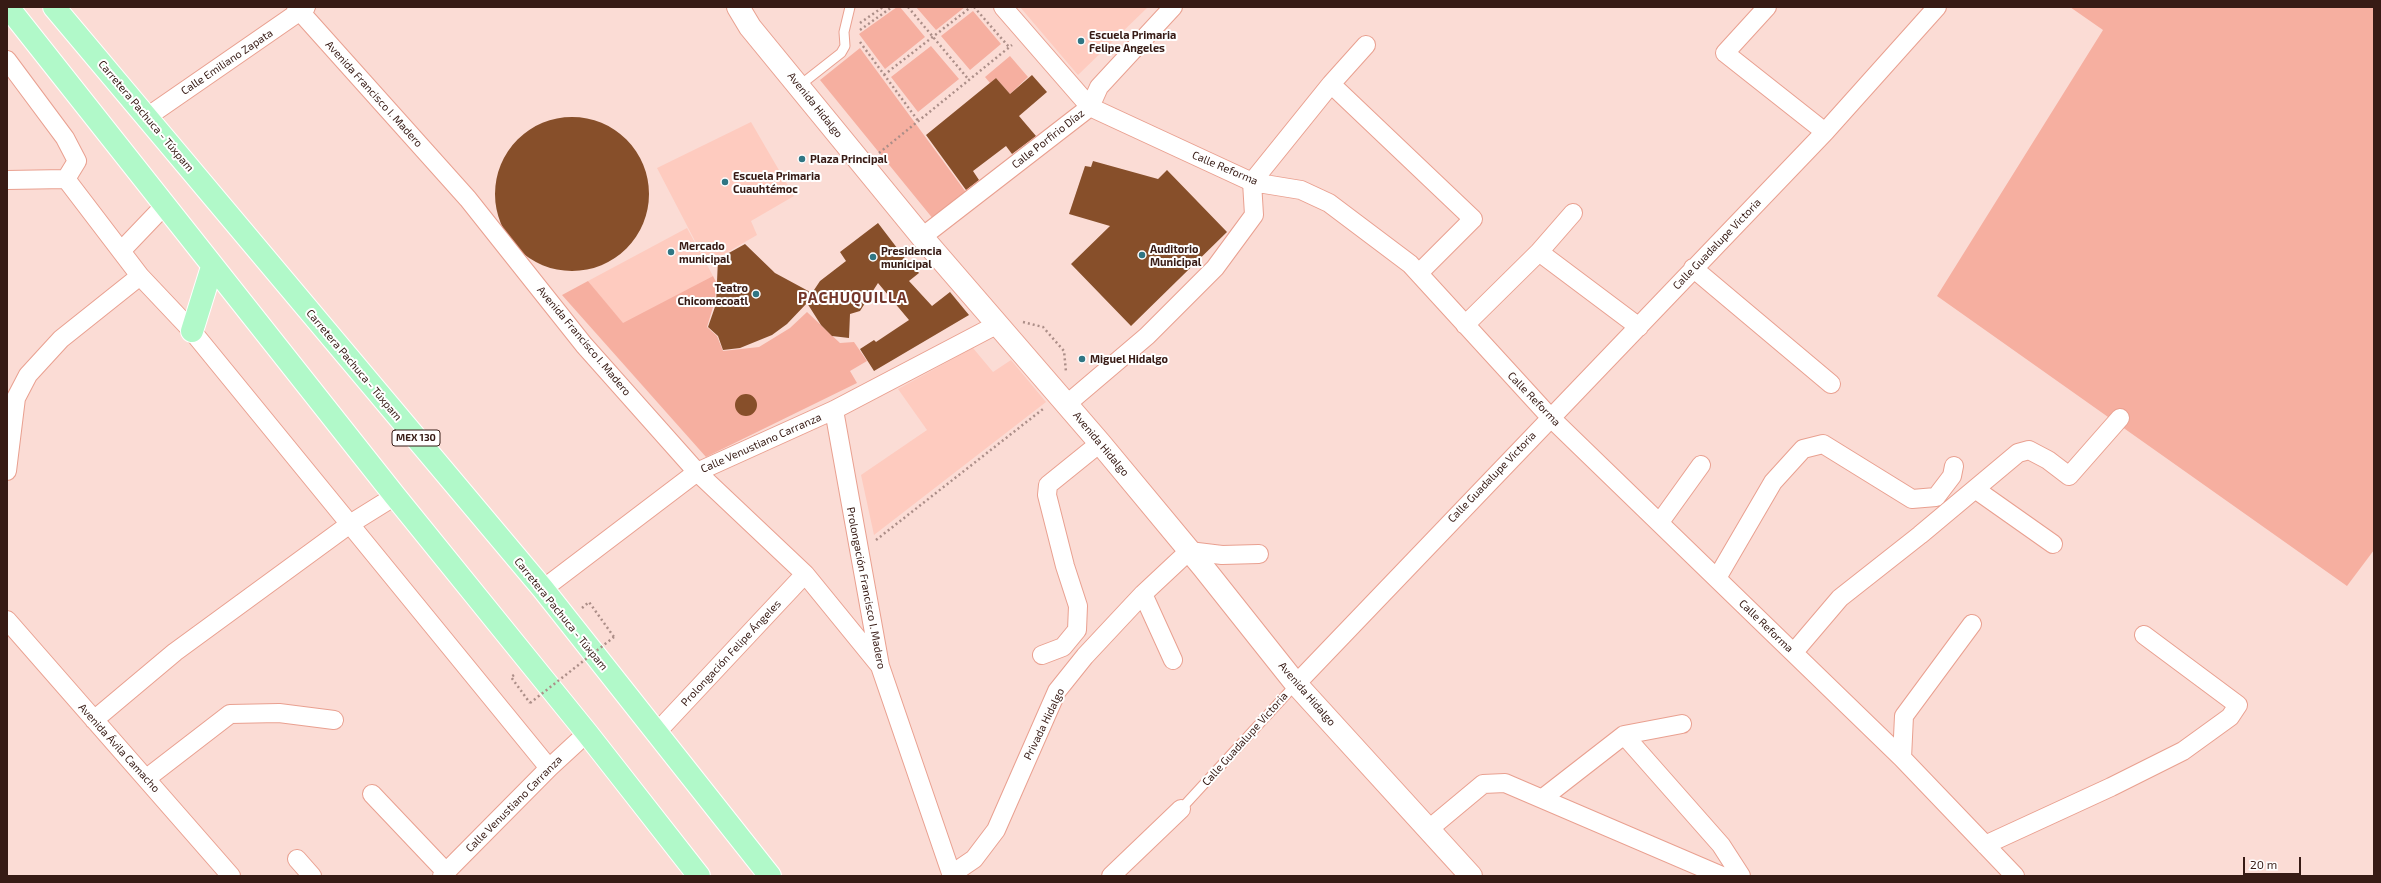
<!DOCTYPE html>
<meta charset="utf-8">
<style>
body{margin:0}
#map{position:relative;width:2381px;height:883px;overflow:hidden;background:#fbdcd5;font-family:"Exo 2",sans-serif}
canvas{display:block}
.frame{position:absolute;inset:0;border:8px solid #371b15;pointer-events:none}
.scale{position:absolute;left:2243px;top:857px;width:58px;height:18px;box-sizing:border-box;border:2px solid #371b15;border-top:0;padding-left:5px;font-size:12px;line-height:14px;white-space:nowrap;color:#371b15;-webkit-text-stroke:3px #fff;paint-order:stroke}
</style>
<div id="map">
<canvas width="2381" height="883"></canvas>
<div class="frame"></div>
<div class="scale">20 m</div>
</div>
<script>
const c = document.querySelector('canvas').getContext('2d');
c.lineJoin = 'round';
function paint(path, color) { c.fillStyle = color; c.fill(path, 'evenodd'); }
const toPath = rows => new Path2D(rows.map(r => 'M' + r).join(''));
function strokePath(path, color, width, dash) { c.strokeStyle = color; c.lineWidth = width; c.lineCap = dash ? 'butt' : 'round'; c.setLineDash(dash || []); c.stroke(path); }
function drawText(font, color, halo, rows, align = 'center') {
  c.font = font + ' "Exo 2",sans-serif'; c.lineWidth = 4; c.setLineDash([]); c.textBaseline = 'middle'; c.strokeStyle = halo; c.fillStyle = color; for (const [text, x, y, turn = 0] of rows) {
    c.save(); c.translate(x, y); c.rotate((+turn || 0) * Math.PI / 180); c.textAlign = isNaN(turn) ? turn : align; if (halo) c.strokeText(text, 0, 0); c.fillText(text, 0, 0); c.restore();
  }
}
paint(toPath([
 [1020,7,1148,7,1078,75],
 [751,122,794,196,751,221,757,235,707,264,657,168],
 [687,228,713,276,623,324,588,281],
 [973,348,993,372,1011,360,1046,402,874,535,861,475,927,430,898,389]
]), '#fecbbf');
paint(toPath([
 [897,7,900,7,925,37,885,69,859,34],
 [916,7,965,7,936,30],
 [2070,7,2374,7,2374,550,2347,586,1937,296,2103,30],
 [973,11,1001,44,970,70,941,36],
 [931,46,959,79,918,112,891,77],
 [860,48,968,195,934,220,820,80],
 [1010,56,1028,77,1010,94,996,78,990,83,985,77],
 '516 195a56 56 0 1 1 112 0a56 56 0 1 1-112 0Z',
 [713,276,717,284,714,304,707,327,717,336,723,351,759,347,790,328,807,312,840,343,854,342,867,361,850,371,857,383,706,457,562,295,588,281,623,323]
]), '#f6afa0');
paint(toPath([
 [1032,75,1047,92,1019,116,1036,136,1012,154,1006,146,973,171,979,180,966,190,926,135,996,78,1010,94],
 '495 194a77 77 0 1 1 154 0a77 77 0 1 1-154 0Z',
 [1093,161,1158,179,1167,170,1227,232,1131,326,1071,264,1110,226,1069,214,1085,166,1091,167],
 [878,223,907,261,908,260,919,273,909,281,932,306,950,292,969,315,874,371,860,349,874,340,876,342,909,320,878,283,860,311,850,314,849,338,832,336,821,325,807,303,787,324,772,335,740,348,723,350,718,336,708,327,716,304,718,259,745,244,775,273,812,293,820,281,846,261,840,252],
 '735 405a11 11 0 1 1 22 0a11 11 0 1 1-22 0Z'
]), '#874f2a');
const lane = toPath([
 [799,86,841,53,845,46,844,32,850,7],
 [1181,809,1296,684]
]);
const street = toPath([
 [296,7,468,199,584,345,697,472,805,574,880,666],
 [1003,7,1090,107,1252,182,1301,190,1329,203,1410,264,1550,417,1902,758,2015,876],
 [1767,7,1725,53,1825,132],
 [7,60,65,138,77,161,66,179],
 [1331,84,1473,219,1420,272],
 [147,117,306,7],
 [66,179,140,276,192,331,549,768],
 [7,180,66,179],
 [922,237,1090,107,1099,87,1173,7],
 [122,250,165,205],
 [1539,252,1639,327],
 [1693,268,1831,384],
 [1465,325,1539,252,1573,213],
 [1067,404,1147,336,1215,268,1254,215,1252,182,1331,84,1366,45],
 [834,410,880,666,952,876],
 [7,471,16,398,28,375,61,339,140,276],
 [1975,489,2053,544],
 [1660,522,1701,465],
 [1717,578,1773,482,1803,449,1823,444,1912,499,1936,497,1952,476,1954,466],
 [543,589,697,472,834,410,998,324],
 [1143,594,1173,660],
 [7,620,231,876],
 [1794,652,1840,598,1920,535,2018,453,2029,450,2048,460,2069,476,2120,418],
 [1042,655,1063,647,1077,630,1078,606,1065,566,1047,495,1048,485,1100,443],
 [1296,684,1825,132,1937,7],
 [94,720,175,652,350,524,395,496],
 [657,732,805,574],
 [1624,735,1721,845,1741,876],
 [1902,758,1904,716,1972,624],
 [147,778,230,714,279,713,334,720],
 [372,794,446,872],
 [1543,798,1624,735,1682,724],
 [1429,829,1483,784,1505,783,1722,876],
 [1985,845,2111,787,2183,751,2230,717,2238,705,2144,635],
 [297,859,312,876],
 [952,874,974,859,996,830,1057,691,1085,656,1143,594,1189,551,1222,555,1259,554],
 [442,876,549,768,587,733],
 [1111,876,1181,809]
]);
const secondary = toPath([
 [738,7,750,27,922,237,1100,443,1203,567,1296,684,1471,876]
]);
const primary = toPath([
 [8,7,395,496,587,733,699,876],
 [54,7,543,589,770,876],
 [192,331,212,267]
]);
strokePath(lane, '#e9a090', 11);
strokePath(street, '#e9a090', 20);
strokePath(secondary, '#e9a090', 24);
strokePath(primary, '#fff', 24);
strokePath(toPath([
 [908,7,969,80],
 [974,7,1009,47],
 [860,23,883,7],
 [860,30,892,7],
 [860,42,919,122],
 [884,75,971,7],
 [879,153,1012,45],
 [1023,322,1043,327,1064,351,1066,372],
 [876,540,1043,409],
 [582,608,589,602,614,637],
 [514,675,511,677,530,703]
]), '#ac8e88', 2.5, [2, 3]);
strokePath(lane, '#fff', 9);
strokePath(street, '#fff', 18);
strokePath(secondary, '#fff', 22);
strokePath(primary, '#b1f9c9', 22);
strokePath(toPath([
 [530,703,614,637]
]), '#ac8e88', 2.5, [2, 3]);
for (const [x, y, r, color] of [
 [1081,41,4,"#307684"],
 [802,159,4,"#307684"],
 [725,182,4,"#307684"],
 [671,252,4,"#307684"],
 [1142,255,4,"#307684"],
 [873,257,4,"#307684"],
 [756,294,4,"#307684"],
 [1082,359,4,"#307684"]
]) { const dot = new Path2D(); dot.arc(x, y, r, 0, 2 * Math.PI); c.fillStyle = color; c.fill(dot); strokePath(dot, '#fff', 1.5); }
for (const [x, y, w] of [
 [416,438,48]
]) { const box = new Path2D(); box.roundRect(x - w / 2, y - 8, w, 16, 3); c.fillStyle = '#fff'; c.fill(box); strokePath(box, '#371b15', 1); }
drawText('bold 10px', '#371b15', null, [
 ["MEX 130",416,438]
]);
drawText('bold 11px', '#371b15', '#fff', [
 ["Escuela Primaria",1089,35],
 ["Felipe Angeles",1089,48],
 ["Plaza Principal",810,159],
 ["Escuela Primaria",733,176],
 ["Cuauhtémoc",733,189],
 ["Mercado",679,246],
 ["municipal",679,259],
 ["Auditorio",1150,249],
 ["Municipal",1150,262],
 ["Presidencia",881,251],
 ["municipal",881,264],
 ["Teatro",748,288,"right"],
 ["Chicomecoatl",748,301,"right"],
 ["Miguel Hidalgo",1090,359]
], 'left');
drawText('11px', '#371b15', '#fff', [
 ["Calle Emiliano Zapata",227,62,-34],
 ["Avenida Francisco I. Madero",374,94,48],
 ["Avenida Hidalgo",815,105,51],
 ["Carretera Pachuca - Túxpam",146,116,50],
 ["Calle Porfirio Díaz",1048,139,-38],
 ["Calle Reforma",1225,168,23],
 ["Calle Guadalupe Victoria",1717,244,-46],
 ["Avenida Francisco I. Madero",584,341,50],
 ["Carretera Pachuca - Túxpam",354,365,50],
 ["Calle Reforma",1534,399,46],
 ["Calle Venustiano Carranza",761,443,-24],
 ["Avenida Hidalgo",1101,444,50],
 ["Calle Guadalupe Victoria",1492,477,-46],
 ["Prolongación Francisco I. Madero",866,588,79],
 ["Carretera Pachuca - Túxpam",561,614,51],
 ["Calle Reforma",1766,626,44],
 ["Prolongación Felipe Ángeles",731,653,-47],
 ["Avenida Hidalgo",1307,694,49],
 ["Privada Hidalgo",1044,724,-64],
 ["Calle Guadalupe Victoria",1245,739,-48],
 ["Avenida Ávila Camacho",119,748,48],
 ["Calle Venustiano Carranza",514,804,-45]
]);
c.letterSpacing = '1px';
drawText('bold 15px', '#74362a', '#fff', [
 ["PACHUQUILLA",853,298]
]);
c.letterSpacing = '0px';
</script>
